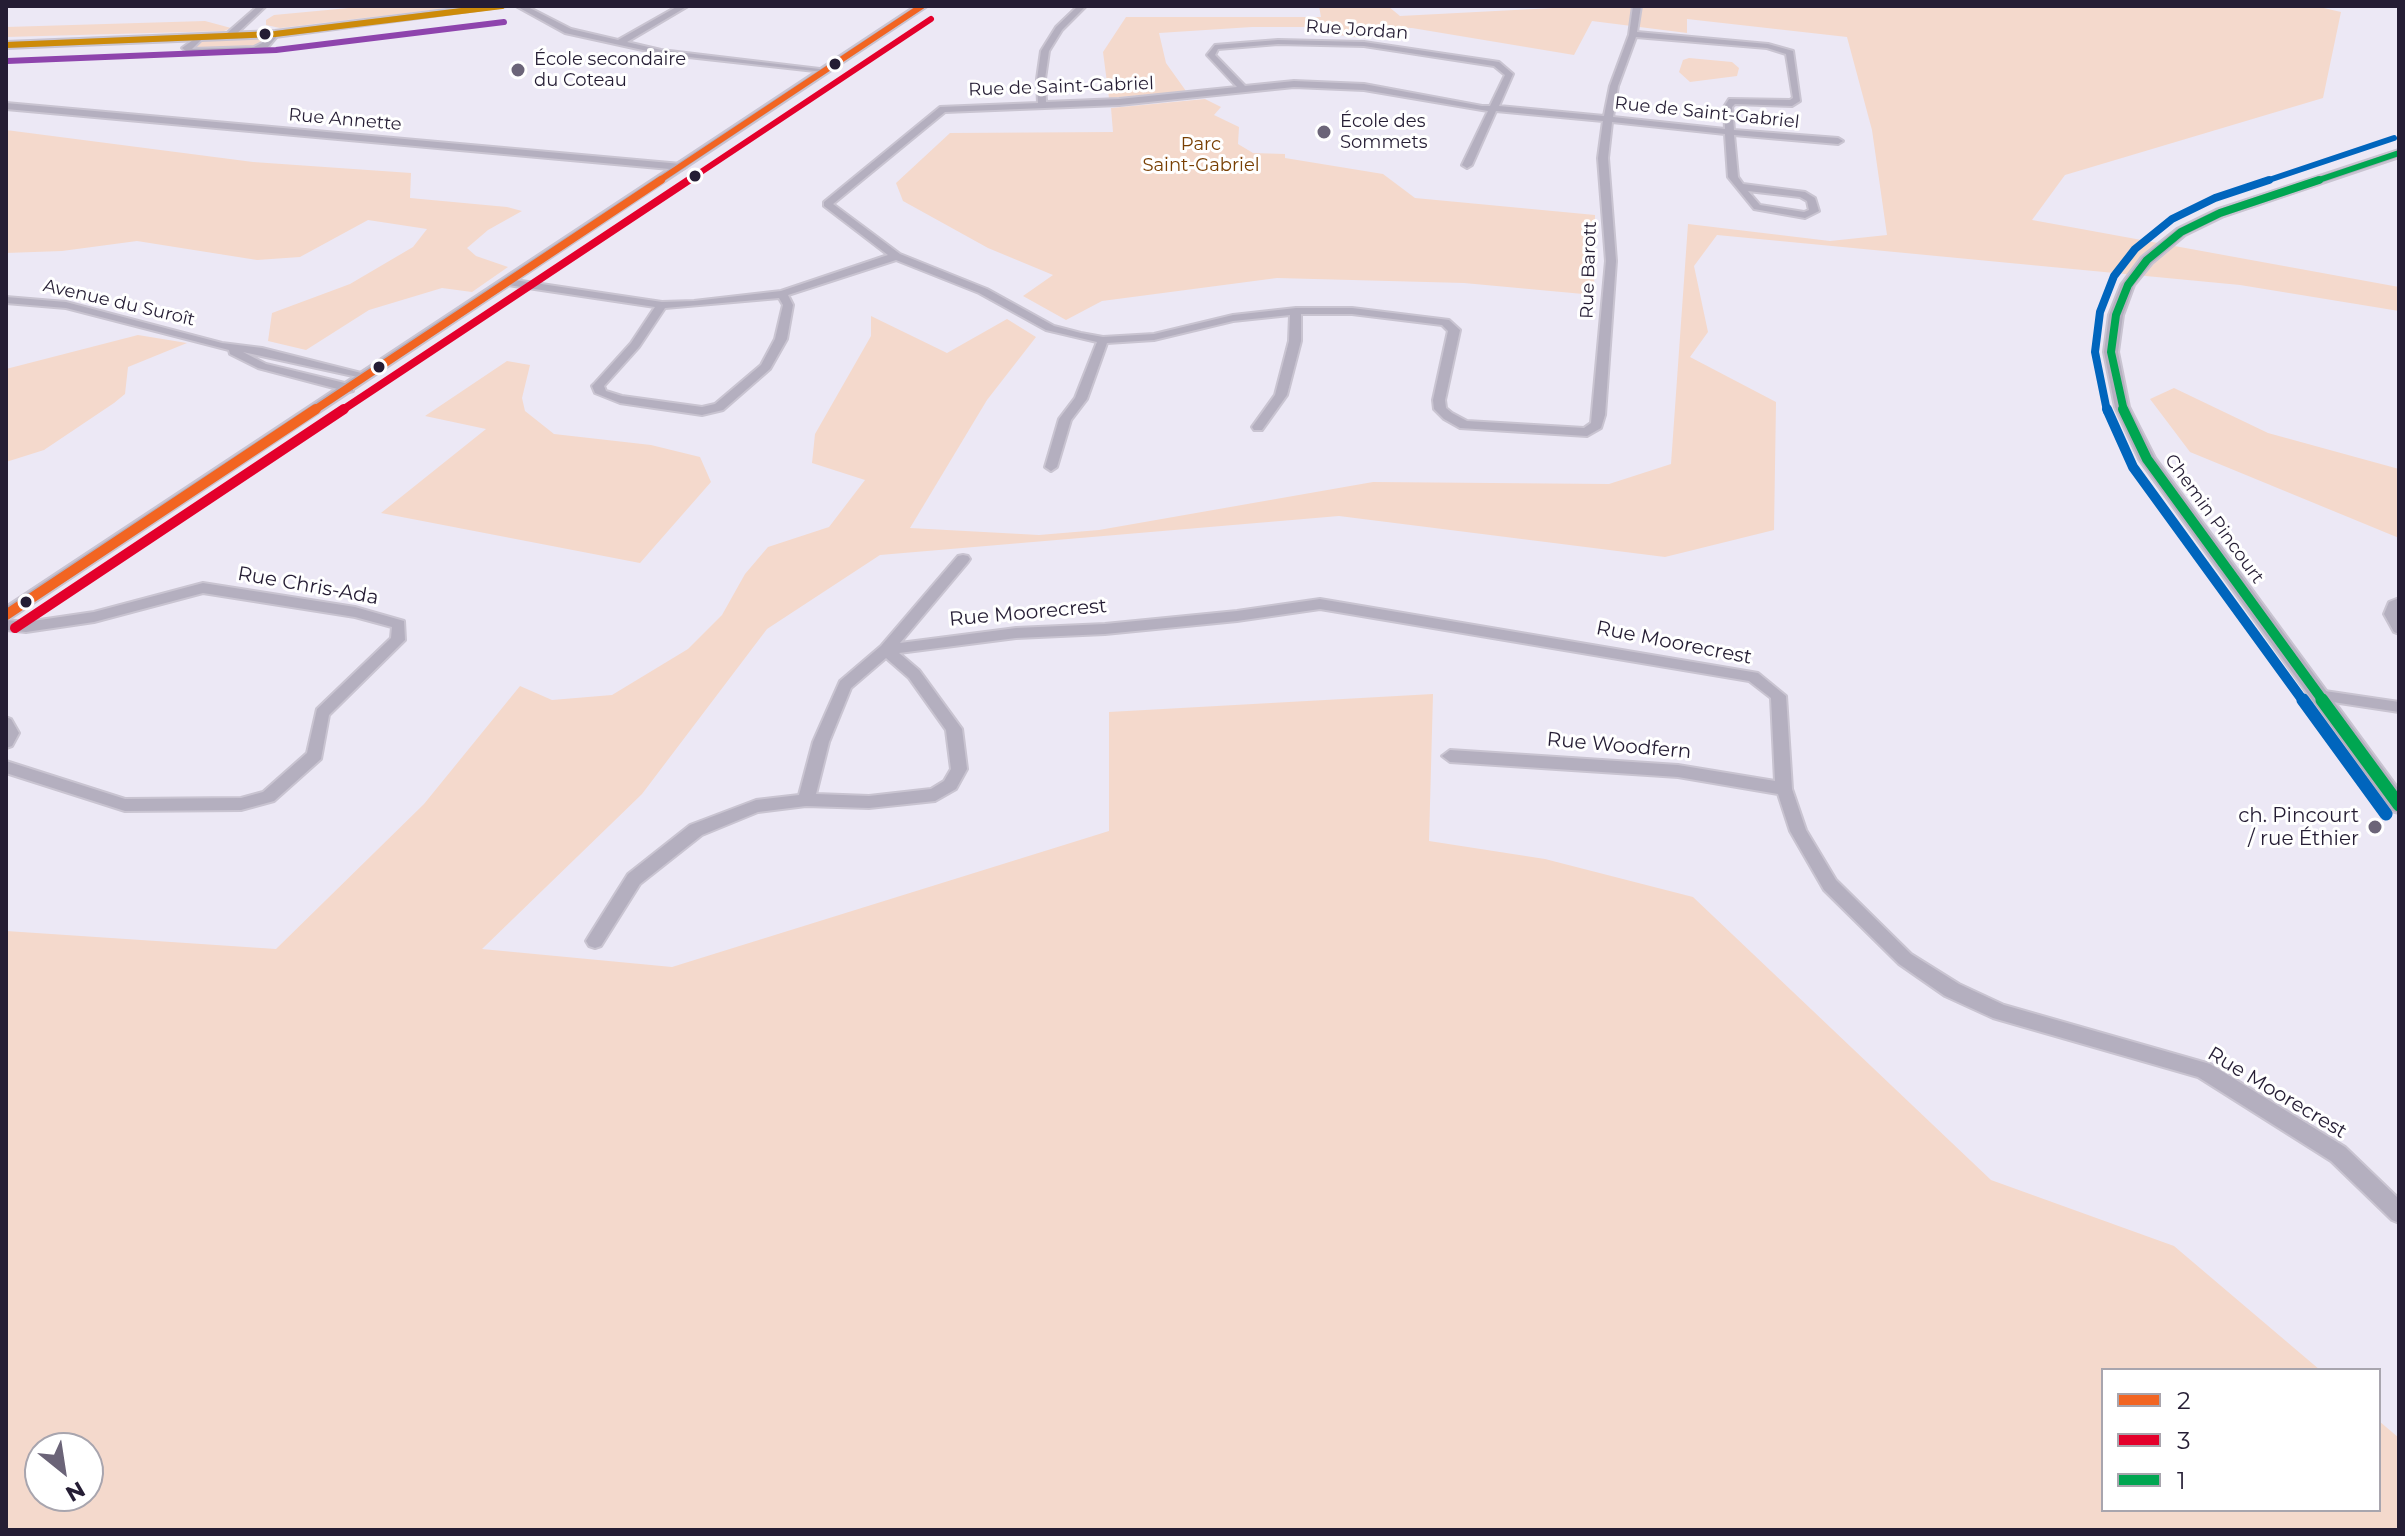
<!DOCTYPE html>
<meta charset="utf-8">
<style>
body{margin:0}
#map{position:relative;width:2405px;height:1536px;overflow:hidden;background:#ece8f5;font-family:Montserrat,sans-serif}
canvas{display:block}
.frame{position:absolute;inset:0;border:8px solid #251d34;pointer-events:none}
.legend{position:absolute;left:2101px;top:1368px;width:280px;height:144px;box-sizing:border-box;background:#fff;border:2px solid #a8a5ae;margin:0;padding:10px 14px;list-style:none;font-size:24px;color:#251d34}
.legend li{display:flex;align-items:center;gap:16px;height:40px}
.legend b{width:40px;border:2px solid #a8a5ae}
.north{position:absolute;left:24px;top:1432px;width:80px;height:80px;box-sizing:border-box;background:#fff;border:2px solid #a8a5ae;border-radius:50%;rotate:150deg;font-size:22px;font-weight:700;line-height:32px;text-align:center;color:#251d34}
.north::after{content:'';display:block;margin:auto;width:28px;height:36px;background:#6b6478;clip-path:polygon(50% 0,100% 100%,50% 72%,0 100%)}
</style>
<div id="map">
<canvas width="2405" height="1536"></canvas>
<div class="frame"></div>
<ul class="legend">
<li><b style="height:10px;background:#f26522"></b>2</li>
<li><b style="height:10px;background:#e4002b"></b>3</li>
<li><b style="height:10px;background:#00a651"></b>1</li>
</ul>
<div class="north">N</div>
</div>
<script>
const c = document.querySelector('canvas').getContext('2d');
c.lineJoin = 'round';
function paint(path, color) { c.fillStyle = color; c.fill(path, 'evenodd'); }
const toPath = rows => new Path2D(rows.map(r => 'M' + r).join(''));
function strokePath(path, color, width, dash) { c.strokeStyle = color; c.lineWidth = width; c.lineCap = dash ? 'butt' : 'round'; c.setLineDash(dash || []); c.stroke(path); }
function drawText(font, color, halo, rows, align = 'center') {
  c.font = font + ' Montserrat,sans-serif'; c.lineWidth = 6; c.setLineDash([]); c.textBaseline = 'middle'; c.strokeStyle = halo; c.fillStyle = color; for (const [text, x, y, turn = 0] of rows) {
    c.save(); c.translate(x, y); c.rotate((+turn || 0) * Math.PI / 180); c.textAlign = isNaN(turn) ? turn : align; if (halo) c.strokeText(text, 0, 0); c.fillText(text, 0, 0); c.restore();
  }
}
paint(toPath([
 [370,6,464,6,280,28,266,25,266,20,274,15],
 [1319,6,1388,6,1400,16,1591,6,2315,6,2341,12,2323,98,2065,175,2032,220,2399,287,2399,311,2240,285,1717,235,1694,266,1708,332,1690,357,1776,402,1774,530,1665,557,1339,516,880,555,767,629,642,794,482,949,672,967,1109,831,1109,712,1433,694,1429,841,1545,859,1693,897,1991,1180,2174,1246,2320,1370,2103,1370,2103,1510,2379,1510,2379,1421,2399,1438,2399,1530,6,1530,6,931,276,949,424,804,520,686,552,700,612,695,688,649,722,615,745,574,768,547,829,527,865,480,812,463,815,434,871,336,871,316,947,353,1007,319,1036,337,987,400,910,528,1039,535,1099,530,1373,482,1609,484,1671,464,1688,224,1830,241,1887,235,1872,130,1847,37,1687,19,1687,33,1592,21,1574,55,1412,28,1380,27,1370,39,1339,35,1341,27,1252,27,1159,33,1166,63,1186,91,1109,98,1103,52,1126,17,1321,17],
 [40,1448,88,1448,88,1496,40,1496],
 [205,21,231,28,224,31,6,37,6,27],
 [264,37,260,45,248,48,193,48,199,42,214,39],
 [1689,58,1732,62,1739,68,1737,76,1690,82,1679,72,1683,60],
 [1205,99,1221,107,1214,115,1239,127,1238,144,1253,153,1285,154,1285,158,1383,174,1415,198,1595,215,1594,295,1464,283,1277,278,1102,301,1066,320,1023,296,1053,275,988,248,903,201,896,183,950,133,1113,132,1111,108],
 [6,130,253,162,411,173,410,198,507,207,522,211,488,230,467,248,476,256,508,267,472,292,442,288,369,310,306,350,268,341,272,313,350,284,413,247,427,229,368,220,300,257,257,260,137,241,62,251,6,253],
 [138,335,187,343,128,367,125,394,114,403,44,450,6,462,6,369],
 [507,361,530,365,522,398,525,411,554,434,651,445,700,457,711,482,640,563,381,513,486,429,425,416],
 [2174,388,2268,433,2399,469,2399,538,2190,452,2150,399]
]), '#f4d9cc');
const minor = toPath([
 [258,6,266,6,232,38,226,38,226,34,258,6],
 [516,6,526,6,571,29,618,40,678,6,688,6,627,42,661,50,828,70,824,72,661,54,565,33,516,6],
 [1078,6,1086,6,1062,30,1049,51,1045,79,1046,102,1119,99,1237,87,1207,55,1215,45,1278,40,1364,42,1499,62,1513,74,1499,106,1604,116,1610,86,1629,35,1633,6,1641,6,1637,32,1768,44,1793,51,1800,101,1792,106,1735,104,1732,107,1734,130,1838,138,1843,141,1838,144,1734,135,1738,177,1743,184,1805,192,1815,198,1819,211,1805,218,1754,209,1728,177,1725,134,1612,122,1608,158,1616,261,1605,415,1601,428,1587,436,1460,428,1444,419,1434,409,1433,400,1448,331,1442,325,1352,314,1301,314,1301,341,1287,395,1262,430,1254,430,1252,427,1275,395,1289,341,1290,315,1233,321,1154,340,1107,343,1087,399,1071,420,1057,467,1051,471,1045,467,1059,419,1075,398,1097,342,1046,330,979,293,896,260,788,295,793,305,787,339,770,369,723,410,702,415,620,403,595,393,592,386,594,384,631,343,655,307,508,285,503,282,508,279,662,302,694,301,781,291,888,255,824,206,824,202,940,107,1038,103,1037,79,1041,51,1056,27,1078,6],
 [1636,37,1767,48,1786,54,1793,98,1790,100,1729,99,1724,107,1725,129,1613,117,1618,86,1636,37],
 [1278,44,1364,46,1494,66,1505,75,1490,106,1482,106,1364,84,1294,81,1245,86,1215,55,1218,49,1278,44],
 [1294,87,1364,90,1488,111,1462,165,1467,168,1472,165,1496,111,1603,121,1598,158,1606,261,1591,423,1584,428,1467,421,1452,413,1446,408,1445,400,1460,330,1449,320,1352,308,1296,308,1233,315,1154,334,1103,337,1081,333,1054,326,987,289,900,254,833,204,945,112,1119,105,1294,87],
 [1748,191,1800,197,1807,201,1809,210,1804,212,1760,205,1748,191],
 [779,298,783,305,775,339,761,365,715,404,702,407,622,396,606,391,604,386,639,347,665,308,779,298],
 [272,32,279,34,268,47,255,51,190,54,182,48,200,35,204,37,192,49,254,47,262,43,272,32],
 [6,103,681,164,686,167,681,170,6,109,6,103],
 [6,297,66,302,222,343,262,348,373,376,367,379,243,352,266,364,353,385,353,391,349,392,258,368,230,354,229,350,66,308,6,303,6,297],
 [963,555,968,556,970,559,968,562,900,643,1016,628,1105,624,1237,611,1320,599,1758,673,1786,696,1792,789,1806,830,1836,880,1911,954,1959,984,2004,1005,2210,1064,2345,1147,2399,1199,2399,1223,2392,1220,2331,1161,2198,1077,1993,1018,1945,996,1899,964,1824,890,1790,831,1778,794,1678,777,1450,762,1442,756,1450,750,1678,765,1775,781,1771,698,1749,681,1320,609,1237,621,1105,634,1016,638,899,653,919,670,962,729,967,769,956,789,935,801,869,808,806,806,758,812,702,835,640,884,601,946,595,948,589,946,586,941,589,936,628,874,690,825,756,800,799,795,813,742,840,681,881,646,958,556,963,555],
 [886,658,909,678,946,730,951,769,944,781,931,789,869,796,816,794,829,742,851,688,886,658],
 [203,583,355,607,404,621,405,640,329,715,321,759,274,801,241,810,125,811,6,773,6,761,125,799,241,798,263,792,307,753,317,709,391,638,392,627,355,617,203,593,94,622,26,632,6,630,6,620,26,622,94,612,203,583],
 [2399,598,2398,614,2399,634,2394,632,2384,614,2389,602,2399,598],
 [2318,690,2399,702,2399,712,2313,699,2310,695,2313,691,2318,690],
 [6,717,11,719,19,733,12,746,6,748,6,717]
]);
const tertiary = toPath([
 [479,6,507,6,275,37,6,48,6,42,275,31,479,6],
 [916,6,927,6,6,621,6,607,916,6],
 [2399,150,2399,157,2224,216,2185,235,2152,263,2134,285,2123,315,2118,352,2129,407,2155,458,2399,790,2399,813,2392,811,2139,459,2115,407,2104,352,2109,315,2121,285,2142,257,2177,229,2216,210,2399,150]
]);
strokePath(minor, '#c9c4d1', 4);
strokePath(tertiary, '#c9c4d1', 4);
paint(minor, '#b4afbf');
paint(tertiary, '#b4afbf');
strokePath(toPath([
 [657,182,922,6]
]), '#f26522', 6);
strokePath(toPath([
 [313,411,661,180]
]), '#f26522', 8);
strokePath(toPath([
 [6,615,316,409]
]), '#f26522', 10);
strokePath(toPath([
 [686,182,931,19]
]), '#e4002b', 6);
strokePath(toPath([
 [341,411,689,180]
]), '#e4002b', 8);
strokePath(toPath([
 [15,628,344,409]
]), '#e4002b', 10);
strokePath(toPath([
 [2313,182,2399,153]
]), '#00a651', 6);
strokePath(toPath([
 [2124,411,2111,352,2116,315,2128,285,2147,260,2181,232,2220,213,2319,180]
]), '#00a651', 8);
strokePath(toPath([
 [2123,409,2147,459,2324,702]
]), '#00a651', 10);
strokePath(toPath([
 [2322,700,2399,805]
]), '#00a651', 13);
strokePath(toPath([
 [2263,182,2394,138]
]), '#0065bd', 6);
strokePath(toPath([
 [2107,411,2095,352,2100,312,2114,276,2135,249,2172,219,2215,198,2269,180]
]), '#0065bd', 8);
strokePath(toPath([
 [2107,409,2133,467,2304,702]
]), '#0065bd', 10);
strokePath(toPath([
 [2303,700,2386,814]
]), '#0065bd', 13);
strokePath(toPath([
 [6,45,275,34,502,6]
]), '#cd8b0a', 6);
strokePath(toPath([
 [7,61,276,50,504,22]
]), '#8e44ad', 6);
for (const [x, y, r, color] of [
 [265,34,7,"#251d34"],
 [835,64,7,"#251d34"],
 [518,70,8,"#6b6478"],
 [1324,132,8,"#6b6478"],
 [695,176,7,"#251d34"],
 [379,367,7,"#251d34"],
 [26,602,7,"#251d34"],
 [2375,827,8,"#6b6478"]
]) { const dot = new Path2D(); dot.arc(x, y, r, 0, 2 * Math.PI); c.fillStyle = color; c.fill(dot); strokePath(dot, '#fff', 3); }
drawText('18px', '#251d34', '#fff', [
 ["Rue Jordan",1357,30,4],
 ["Rue de Saint-Gabriel",1061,87,-2],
 ["Rue de Saint-Gabriel",1707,113,6],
 ["Rue Annette",345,120,5],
 ["Rue Barott",1589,270,-88],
 ["Avenue du Suroît",119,303,13],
 ["Chemin Pincourt",2214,519,54]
]);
drawText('18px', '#251d34', '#fff', [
 ["École secondaire",534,60],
 ["du Coteau",534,81],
 ["École des",1340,122],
 ["Sommets",1340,143]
], 'left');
drawText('18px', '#783f03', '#fff', [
 ["Parc",1201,145],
 ["Saint-Gabriel",1201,166]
]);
drawText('20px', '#251d34', '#fff', [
 ["Rue Chris-Ada",308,586,10],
 ["Rue Moorecrest",1028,613,-5],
 ["Rue Moorecrest",1674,643,11],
 ["Rue Woodfern",1619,746,5],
 ["Rue Moorecrest",2277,1093,31]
]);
drawText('20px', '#251d34', '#fff', [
 ["ch. Pincourt",2359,816],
 ["/ rue Éthier",2359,839]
], 'right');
</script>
